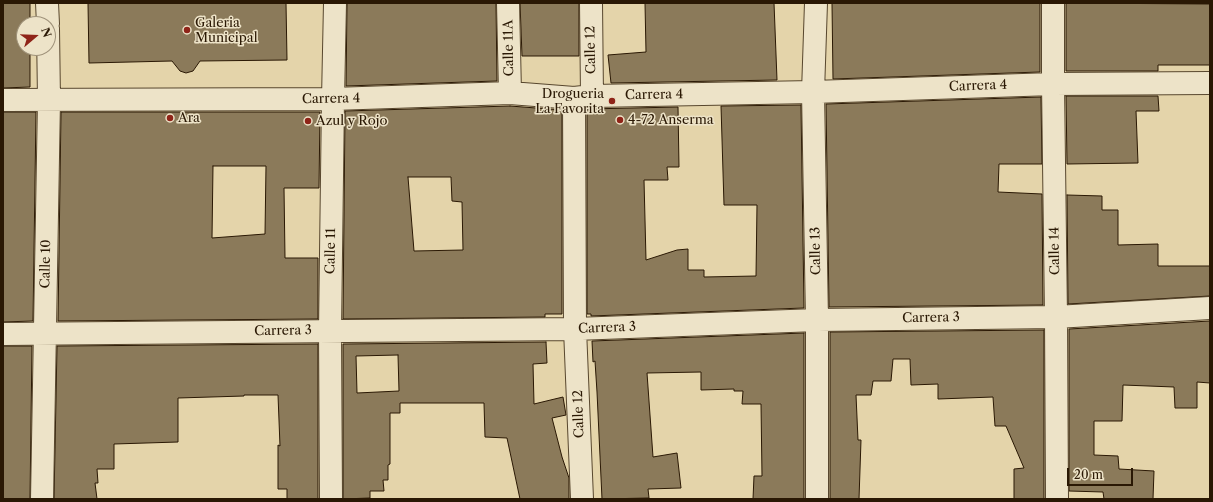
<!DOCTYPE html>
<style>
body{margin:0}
#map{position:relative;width:1213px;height:502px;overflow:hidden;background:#e4d4aa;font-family:"Libre Caslon Text",serif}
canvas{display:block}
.frame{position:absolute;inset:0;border:4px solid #2a1804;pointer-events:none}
.north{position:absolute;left:16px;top:16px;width:40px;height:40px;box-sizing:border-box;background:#ede3c8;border:1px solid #9f927a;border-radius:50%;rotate:71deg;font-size:11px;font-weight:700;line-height:16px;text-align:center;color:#2a1804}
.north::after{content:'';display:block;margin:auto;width:14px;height:18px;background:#8f2418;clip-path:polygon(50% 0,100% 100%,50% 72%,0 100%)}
.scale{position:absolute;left:1067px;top:468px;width:66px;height:18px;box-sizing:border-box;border:2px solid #2a1804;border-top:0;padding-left:5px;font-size:12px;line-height:14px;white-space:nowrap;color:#2a1804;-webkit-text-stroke:3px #ede3c8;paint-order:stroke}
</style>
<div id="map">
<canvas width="1213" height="502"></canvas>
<div class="frame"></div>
<div class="north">N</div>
<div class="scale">20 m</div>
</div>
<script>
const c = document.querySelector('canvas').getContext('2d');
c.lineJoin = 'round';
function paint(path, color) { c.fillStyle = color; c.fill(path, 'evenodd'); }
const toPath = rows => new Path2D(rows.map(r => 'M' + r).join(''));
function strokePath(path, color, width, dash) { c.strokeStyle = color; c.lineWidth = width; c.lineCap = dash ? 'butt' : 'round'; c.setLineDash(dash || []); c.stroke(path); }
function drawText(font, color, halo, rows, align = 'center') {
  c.font = font + ' "Libre Caslon Text",serif'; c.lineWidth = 3; c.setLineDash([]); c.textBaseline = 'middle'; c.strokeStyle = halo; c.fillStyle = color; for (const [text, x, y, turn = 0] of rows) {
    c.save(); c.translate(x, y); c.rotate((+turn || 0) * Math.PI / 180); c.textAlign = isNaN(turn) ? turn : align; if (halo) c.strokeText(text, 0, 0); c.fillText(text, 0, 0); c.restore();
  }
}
const building = toPath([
 [3,3,30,3,30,24,24,24,24,48,30,48,30,87,3,88,3,3],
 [88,3,286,3,287,60,200,61,193,71,186,73,180,71,172,61,89,63,88,3],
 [347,3,496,3,497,81,346,86,347,3],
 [520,3,579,3,579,56,522,56,520,3],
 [645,3,774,3,777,80,611,83,608,55,646,52,645,3],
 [832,3,1040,3,1040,72,833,79,832,3],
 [1066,3,1210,4,1210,65,1158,65,1158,71,1066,71,1066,3],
 [1066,96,1158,96,1159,111,1136,111,1138,163,1067,164,1066,96],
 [1041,97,1042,164,999,164,998,192,1042,194,1043,305,829,307,826,104,1041,97],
 [801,105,804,308,591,316,591,314,587,314,587,109,678,107,679,167,667,167,668,180,644,180,646,260,677,250,688,249,688,270,704,270,704,277,756,276,757,205,724,205,721,106,801,105],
 [510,106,562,110,562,314,545,314,545,317,343,319,345,111,510,106],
 [408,177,451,177,452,201,462,202,463,250,414,251,408,177],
 [3,112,36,112,33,321,3,322,3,112],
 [61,112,320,112,319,188,284,188,285,258,318,258,318,319,58,321,61,112],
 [213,166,266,166,265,234,212,238,213,166],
 [1067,195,1102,196,1102,210,1118,210,1118,245,1158,244,1158,266,1210,266,1210,296,1068,304,1067,195],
 [1210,321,1210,383,1197,382,1197,408,1175,408,1174,387,1123,385,1122,421,1094,421,1094,455,1118,456,1119,469,1154,471,1153,499,1104,499,1103,492,1069,491,1069,329,1210,321],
 [1044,330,1044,499,1014,499,1014,469,1024,468,1006,426,995,426,993,397,938,399,938,384,911,385,910,359,893,359,891,381,873,381,871,395,856,395,858,440,861,440,859,499,830,499,830,332,1044,330],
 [804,333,804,499,753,499,754,476,762,476,761,404,742,404,743,391,734,391,734,389,701,390,701,372,647,373,653,457,677,453,681,488,648,489,649,498,602,499,597,392,595,361,593,362,592,341,804,333],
 [546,342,547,363,533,364,534,404,563,397,566,415,552,418,562,457,569,478,569,499,520,499,507,438,485,437,484,403,400,403,400,413,390,413,390,464,388,465,388,480,383,480,384,491,370,491,370,498,343,499,343,344,546,342],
 [398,355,399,391,357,393,356,356,398,355],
 [318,344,318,499,287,499,287,489,278,489,278,445,280,446,278,395,244,395,244,396,178,398,178,442,114,444,114,469,97,469,98,483,95,483,97,499,54,499,57,346,318,344],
 [3,346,32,346,30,499,3,499,3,346]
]);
paint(building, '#8b7a5a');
strokePath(building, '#2a1804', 1);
const minor = toPath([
 [47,3,48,24],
 [508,3,510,93],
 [591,3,592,96],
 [816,3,813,92,817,320,817,499],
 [1053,3,1053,84,1056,317,1057,499],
 [574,98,575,329,582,499],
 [3,100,333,99,510,93,574,98,592,96,813,92,1053,84,1210,83],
 [3,334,575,329,817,320,1056,317,1210,308],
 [42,499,49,100,48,29],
 [331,499,330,331,333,99,335,3]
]);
strokePath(minor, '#58472e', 24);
strokePath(minor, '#ede3c8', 22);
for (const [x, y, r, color] of [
 [187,30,4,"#8f2418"],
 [612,101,4,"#8f2418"],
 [170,118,4,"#8f2418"],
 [620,120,4,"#8f2418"],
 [308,121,4,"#8f2418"]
]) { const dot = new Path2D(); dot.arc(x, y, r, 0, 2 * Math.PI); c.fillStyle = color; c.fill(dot); strokePath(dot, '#ede3c8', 1.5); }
drawText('13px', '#2a1804', '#ede3c8', [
 ["Galeria",195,23],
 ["Municipal",195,38],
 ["Drogueria",604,94,"right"],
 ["La Favorita",604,109,"right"],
 ["Ara",178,118],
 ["4-72 Anserma",628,120],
 ["Azul y Rojo",316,121]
], 'left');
drawText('13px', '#2a1804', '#ede3c8', [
 ["Calle 11A",509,48,-91],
 ["Calle 12",591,50,-91],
 ["Carrera 4",978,86,-2],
 ["Carrera 4",654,95,-1],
 ["Carrera 4",331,99,-1],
 ["Calle 11",331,251,-89],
 ["Calle 13",816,251,-91],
 ["Calle 14",1055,251,-91],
 ["Calle 10",46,264,-89],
 ["Carrera 3",931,318,-1],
 ["Carrera 3",607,328,-2],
 ["Carrera 3",283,331,-1],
 ["Calle 12",579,414,-92]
]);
</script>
